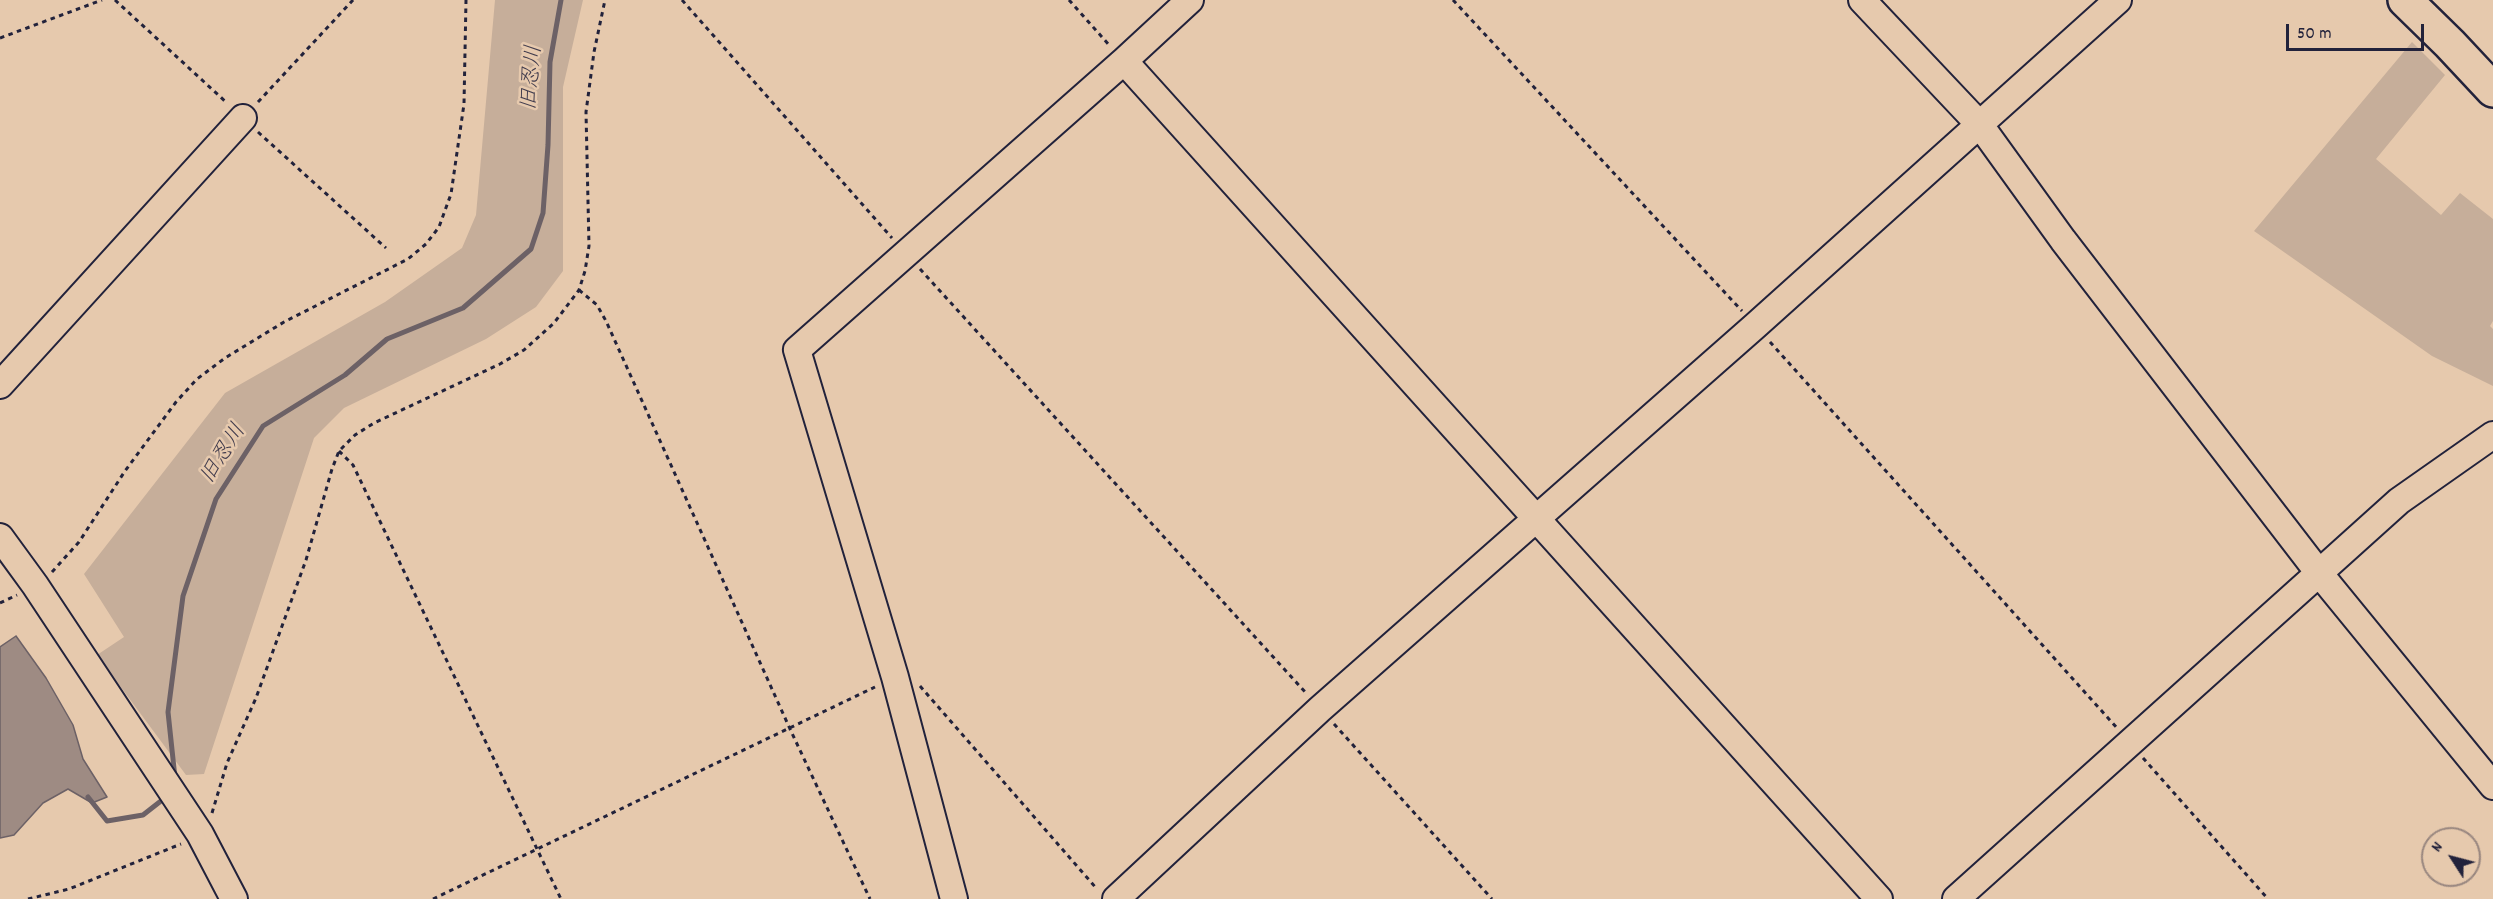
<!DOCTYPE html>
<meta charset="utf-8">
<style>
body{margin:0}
#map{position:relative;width:2493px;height:899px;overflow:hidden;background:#e6c9ad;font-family:Dekko,sans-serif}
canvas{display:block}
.north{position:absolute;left:2421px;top:827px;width:60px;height:60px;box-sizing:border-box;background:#e6c9ad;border:2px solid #98867f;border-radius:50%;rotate:306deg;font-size:16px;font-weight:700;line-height:24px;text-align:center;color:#22223b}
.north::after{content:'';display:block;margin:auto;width:21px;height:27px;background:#22223b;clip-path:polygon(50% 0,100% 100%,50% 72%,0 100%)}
.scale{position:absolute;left:2286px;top:24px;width:138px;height:27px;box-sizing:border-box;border:3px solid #22223b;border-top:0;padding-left:8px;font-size:18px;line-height:21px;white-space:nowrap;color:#22223b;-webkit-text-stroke:4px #e6c9ad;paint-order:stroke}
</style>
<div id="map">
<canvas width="2493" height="899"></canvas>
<div class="north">N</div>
<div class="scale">50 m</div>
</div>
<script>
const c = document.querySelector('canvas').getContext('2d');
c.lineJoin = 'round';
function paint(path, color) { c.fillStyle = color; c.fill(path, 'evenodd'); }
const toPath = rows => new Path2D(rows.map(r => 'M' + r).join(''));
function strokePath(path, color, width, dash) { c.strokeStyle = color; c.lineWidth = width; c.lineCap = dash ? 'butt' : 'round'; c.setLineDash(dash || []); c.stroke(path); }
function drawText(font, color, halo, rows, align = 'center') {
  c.font = font + ' Dekko,"Klee One",sans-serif'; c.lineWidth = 5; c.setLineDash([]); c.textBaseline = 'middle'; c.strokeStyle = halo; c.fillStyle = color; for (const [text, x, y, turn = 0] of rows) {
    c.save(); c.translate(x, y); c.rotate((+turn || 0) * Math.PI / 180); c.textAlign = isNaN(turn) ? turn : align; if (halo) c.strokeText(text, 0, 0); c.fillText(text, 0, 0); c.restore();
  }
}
paint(toPath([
 [495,0,583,0,563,87,563,271,536,307,486,339,344,408,314,438,204,774,186,775,97,655,124,637,84,574,225,393,385,302,462,248,476,215],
 [2412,42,2445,75,2376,159,2441,215,2460,193,2493,219,2493,321,2490,326,2493,329,2493,386,2432,356,2254,231]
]), '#c6ae9a');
const water = toPath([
 [16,636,46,678,73,725,83,759,107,797,92,803,68,789,43,803,14,835,0,838,0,647,16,636]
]);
paint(water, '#9e8b83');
strokePath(water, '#6c6166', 1.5);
strokePath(toPath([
 [175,778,168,712,183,596,216,499,263,426,345,375,387,339,463,308,531,249,543,213,548,145,550,62,561,0],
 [88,797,107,821,143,815,166,797]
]), '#6c6166', 5);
const minor = toPath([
 [1190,0,1124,61,1879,899],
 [1862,0,1980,125,2063,240,2319,573,1956,899],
 [0,385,243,118],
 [2493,435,2399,501,2319,573,2493,786],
 [0,537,35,585,200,834,234,899],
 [954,899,895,677,797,350,1124,61],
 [1116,899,1320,709,1755,326,2118,0]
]);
const major = toPath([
 [2405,0,2450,44,2493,90]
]);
strokePath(minor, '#22223b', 30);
strokePath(major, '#22223b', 38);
strokePath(toPath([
 [115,0,227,103],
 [682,0,892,238],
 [1069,0,1110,46],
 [1453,0,1742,311],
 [0,38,102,0],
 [258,102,353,0],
 [258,132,386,248],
 [920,269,1306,693],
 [579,290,597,305,606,321,790,729,870,899],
 [1770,342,2117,728],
 [339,451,353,465,561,899],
 [52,572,79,542,125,471,176,402,197,379,225,358,284,322,408,259,426,244,439,227,451,194,464,104,466,0],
 [0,603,17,595],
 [920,686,1097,889],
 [1334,724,1492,899],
 [2143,758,2268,899],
 [212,813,227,763,256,698,306,560,332,469,339,451,355,435,374,423,500,364,524,350,554,323,579,290,585,271,589,246,586,112,594,52,605,0],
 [28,899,69,889,181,844],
 [433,899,875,687]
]), '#22223b', 3, [4.5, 4.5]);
strokePath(minor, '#e6c9ad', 26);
strokePath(major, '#e6c9ad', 33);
drawText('italic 22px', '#413c4d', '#e6c9ad', [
 ["旧忍川",534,78,-85],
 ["旧忍川",225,455,-58]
]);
</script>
